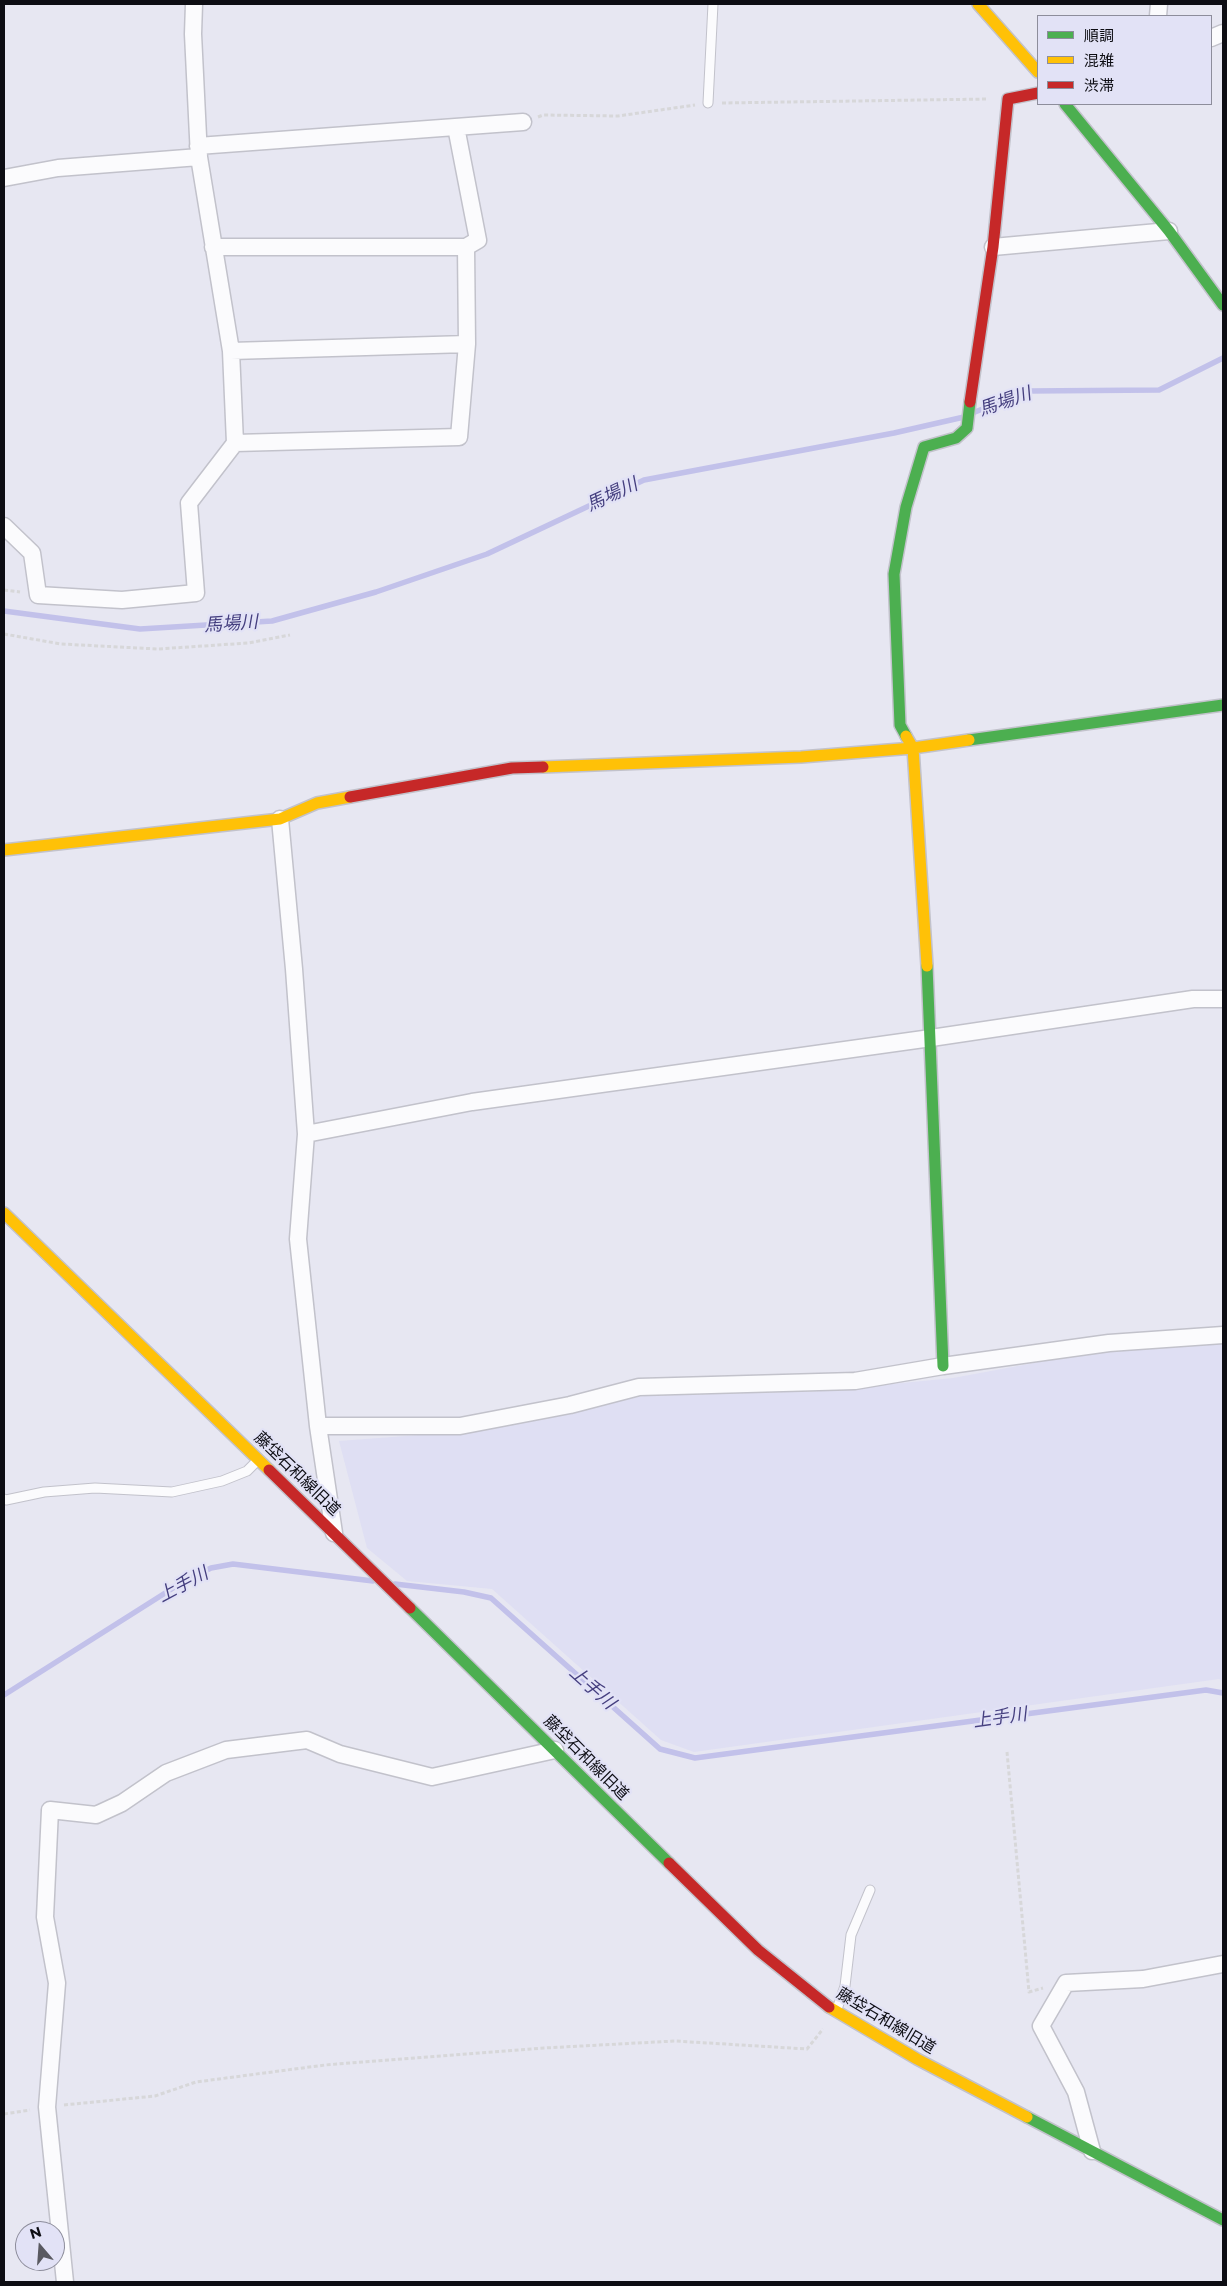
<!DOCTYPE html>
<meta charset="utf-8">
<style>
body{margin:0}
#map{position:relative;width:1227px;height:2286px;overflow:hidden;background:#e7e7f2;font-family:Montserrat,"Noto Sans JP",sans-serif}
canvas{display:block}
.frame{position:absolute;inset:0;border:5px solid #0d0d13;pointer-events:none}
.legend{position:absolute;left:1037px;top:15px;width:175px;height:90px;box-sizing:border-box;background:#e2e2f6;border:1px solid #8d8d9b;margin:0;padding:6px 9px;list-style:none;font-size:15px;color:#0d0d13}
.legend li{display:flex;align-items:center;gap:10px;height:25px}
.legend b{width:25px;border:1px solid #8d8d9b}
.north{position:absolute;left:15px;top:2221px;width:50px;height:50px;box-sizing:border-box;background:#e2e2f6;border:1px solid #8d8d9b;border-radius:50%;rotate:342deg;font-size:14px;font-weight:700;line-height:20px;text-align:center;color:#0d0d13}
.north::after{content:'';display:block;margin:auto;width:18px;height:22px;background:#595961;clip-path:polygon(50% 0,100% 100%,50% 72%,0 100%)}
</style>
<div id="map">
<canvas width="1227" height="2286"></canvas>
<div class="frame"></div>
<ul class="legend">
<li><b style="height:6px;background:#4caf50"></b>順調</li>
<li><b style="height:6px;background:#ffc107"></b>混雑</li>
<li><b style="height:6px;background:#c62828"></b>渋滞</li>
</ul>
<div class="north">N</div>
</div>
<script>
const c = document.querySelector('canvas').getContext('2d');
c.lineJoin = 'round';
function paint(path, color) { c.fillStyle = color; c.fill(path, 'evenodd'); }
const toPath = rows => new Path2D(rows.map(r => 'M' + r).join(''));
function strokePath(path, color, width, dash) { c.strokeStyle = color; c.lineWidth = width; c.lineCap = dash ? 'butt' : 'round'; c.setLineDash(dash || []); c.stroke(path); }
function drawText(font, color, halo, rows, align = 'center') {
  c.font = font + ' Montserrat,"Noto Sans JP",sans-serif'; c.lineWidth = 4.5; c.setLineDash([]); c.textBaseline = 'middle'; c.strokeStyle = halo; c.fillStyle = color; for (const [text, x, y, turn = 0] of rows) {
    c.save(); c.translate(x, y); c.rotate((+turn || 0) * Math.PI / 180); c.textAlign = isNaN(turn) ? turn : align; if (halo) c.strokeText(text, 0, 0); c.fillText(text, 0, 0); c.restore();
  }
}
paint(toPath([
 [1223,1343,1223,1681,1219,1679,694,1752,661,1740,492,1589,407,1581,367,1548,339,1441,472,1431,644,1396,821,1391,953,1378,1115,1348]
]), '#dfdff3');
strokePath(toPath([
 [975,412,1028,391,1159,390,1223,358],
 [4,611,140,629,272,621,376,592,487,554,644,480,894,433,964,417],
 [395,1584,464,1592,491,1598,660,1749,695,1758,1206,1690,1223,1693],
 [4,1695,181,1583,211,1568,233,1564,373,1581]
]), '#c2c1ea', 5.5);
const lane = toPath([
 [708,103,713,4],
 [4,1499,6,1500,44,1492,95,1488,172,1492,222,1481,247,1471,258,1460],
 [836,2012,845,1986,851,1935,870,1890]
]);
const street = toPath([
 [1158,16,1159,4],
 [1211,38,1223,33],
 [198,146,523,122],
 [4,178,58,168,199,157],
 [213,247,466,247,478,240,456,127],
 [993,247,1169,231],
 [231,351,467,344],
 [235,443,459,437,467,344,466,247],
 [4,526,32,553,38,595,122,600,196,593,189,503,235,443,231,351,199,157,193,34,194,4],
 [280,819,294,969,306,1134,298,1239,318,1426,334,1533],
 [306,1134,472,1102,931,1038,1193,999,1223,999],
 [318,1426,460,1426,570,1405,639,1387,855,1381,943,1366,1109,1343,1223,1335],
 [1092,2151,1076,2092,1041,2026,1066,1983,1143,1979,1223,1964],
 [65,2282,47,2107,57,1983,45,1917,50,1810,96,1815,122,1803,166,1773,226,1750,307,1740,340,1754,432,1777,555,1750]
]);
const fast = toPath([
 [1065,104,1169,231,1223,305],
 [906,736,900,725,894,574,906,507,924,447,956,438,967,428,970,402],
 [969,740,1223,705],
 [927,966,943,1366],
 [410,1608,669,1863],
 [1027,2117,1223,2220]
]);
const slow = toPath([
 [978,4,1038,72],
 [906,736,913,748,927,966],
 [543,767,801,757,913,748,969,740],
 [4,850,280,819,317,803,350,797],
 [4,1213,269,1470],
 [829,2007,917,2059,1027,2117]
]);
const jam = toPath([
 [970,402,993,247,1008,99,1038,93],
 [350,797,512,768,543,767],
 [269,1470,410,1608],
 [669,1863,758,1950,829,2007]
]);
strokePath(lane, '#c2c2cb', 11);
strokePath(street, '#c2c2cb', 19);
strokePath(fast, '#c2c2cb', 14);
strokePath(slow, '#c2c2cb', 14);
strokePath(jam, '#c2c2cb', 14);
strokePath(toPath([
 [722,103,988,99],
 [538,117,543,115,618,116,695,105],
 [4,590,20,592],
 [4,634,61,644,158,649,248,643,290,635],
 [1007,1752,1029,1992,1043,1988],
 [64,2105,155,2096,196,2082,325,2065,544,2048,675,2041,807,2049,823,2029],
 [4,2114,30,2110]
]), '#d7d7d9', 3, [4, 2.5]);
strokePath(lane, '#fbfbfd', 9);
strokePath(street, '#fbfbfd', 16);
strokePath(fast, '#4caf50', 11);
strokePath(slow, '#ffc107', 11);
strokePath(jam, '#c62828', 11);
drawText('16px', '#0d0d13', '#e2e2f6', [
 ["藤垈石和線旧道",297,1474,44],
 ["藤垈石和線旧道",586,1758,45],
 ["藤垈石和線旧道",886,2021,31]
]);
drawText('italic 18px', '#453f7f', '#e2e2f6', [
 ["馬場川",1005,402,-19],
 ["馬場川",612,495,-25],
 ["馬場川",231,624,-4],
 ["上手川",183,1585,-28],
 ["上手川",592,1688,42],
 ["上手川",1000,1718,-8]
]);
</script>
